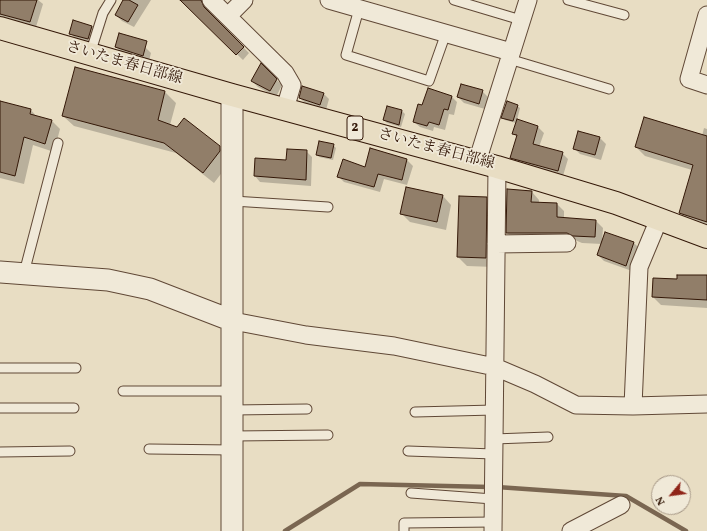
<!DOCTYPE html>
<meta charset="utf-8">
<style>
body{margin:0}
#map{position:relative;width:707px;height:531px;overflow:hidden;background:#e8ddc3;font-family:Vollkorn,serif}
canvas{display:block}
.north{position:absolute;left:651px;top:475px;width:40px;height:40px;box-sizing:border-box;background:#f0e9d8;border:1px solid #a49584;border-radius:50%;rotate:241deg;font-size:11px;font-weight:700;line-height:16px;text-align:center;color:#331707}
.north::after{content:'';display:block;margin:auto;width:14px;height:18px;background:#8f2418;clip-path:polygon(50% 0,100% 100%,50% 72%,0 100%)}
</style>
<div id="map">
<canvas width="707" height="531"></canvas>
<div class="north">N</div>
</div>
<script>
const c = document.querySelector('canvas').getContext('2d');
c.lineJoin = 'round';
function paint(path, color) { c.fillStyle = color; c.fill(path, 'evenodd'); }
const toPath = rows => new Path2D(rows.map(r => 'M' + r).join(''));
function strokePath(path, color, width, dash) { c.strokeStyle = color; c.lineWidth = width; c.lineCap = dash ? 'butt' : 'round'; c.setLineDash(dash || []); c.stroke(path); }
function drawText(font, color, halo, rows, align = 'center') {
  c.font = font + ' Vollkorn,"Noto Serif JP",serif'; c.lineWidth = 3.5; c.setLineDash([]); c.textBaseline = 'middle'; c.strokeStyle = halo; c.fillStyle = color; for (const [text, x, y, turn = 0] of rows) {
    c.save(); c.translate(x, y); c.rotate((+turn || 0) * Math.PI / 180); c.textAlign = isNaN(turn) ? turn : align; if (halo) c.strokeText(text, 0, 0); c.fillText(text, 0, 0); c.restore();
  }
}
paint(toPath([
 [0,0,38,0,43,4,36,27,0,19],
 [125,0,151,0,134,27,122,21,116,15],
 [181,0,202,0,207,5,210,14,249,53,243,60],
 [92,26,98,32,94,44,76,39,70,33],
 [116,47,145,47,151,53,149,61,122,53],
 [261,65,282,85,276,97,258,87,252,81],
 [428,90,452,97,457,102,454,115,449,114,445,130,434,127,433,131,420,127,414,122,423,107],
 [482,91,488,97,485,109,464,103,458,97],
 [165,92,176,103,170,125,219,147,230,158,230,162,214,183,176,153,74,126,63,116],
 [323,93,329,99,326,110,306,104,300,98],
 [0,103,31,110,37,117,52,121,60,129,54,152,33,145,24,184,0,178],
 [517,106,520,108,517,120,538,127,544,133,539,147,562,153,568,159,563,176,517,163,511,157,518,138,513,134,516,123,505,120,503,118],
 [387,107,402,111,405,114,401,127,387,123,384,120],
 [704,128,707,129,707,228,689,222,680,213,692,170,645,156,636,147,702,136],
 [578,132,600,138,606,144,601,160,580,154,574,148],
 [333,145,336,148,333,160,319,157,317,155],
 [306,151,312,157,311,186,260,182,255,176],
 [407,160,413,166,407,185,384,179,380,192,344,182,338,176,365,168],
 [532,192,539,200,539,204,557,204,564,211,564,219,595,220,603,228,602,241,605,233,634,243,640,249,632,271,604,261,598,255,602,244,582,243,575,240,515,240,507,233],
 [443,196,451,205,446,230,410,222,401,213],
 [486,198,495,207,494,267,467,266,458,257],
 [707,276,707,308,661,305,653,297,678,280]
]), '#0003');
strokePath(toPath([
 [497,487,626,496,686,531],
 [285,531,360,484,490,487]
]), '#7a6651', 4.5);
const building = toPath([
 [0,0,37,0,30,22,0,14,0,0],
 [123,0,129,0,138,5,128,22,115,15,123,0],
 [180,0,201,0,204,7,244,47,236,55,180,0],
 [73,20,92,26,88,39,69,34,73,20],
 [119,33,147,41,143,56,115,47,119,33],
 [261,63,277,79,270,91,251,81,261,63],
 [75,67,165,91,158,120,177,127,184,118,220,146,220,151,203,173,164,143,62,116,75,67],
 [461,84,483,90,479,104,457,97,461,84],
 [302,86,324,93,320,105,299,98,302,86],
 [428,88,452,96,448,110,444,109,439,125,429,122,427,126,413,122,418,104,422,105,428,88],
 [0,101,31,109,30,114,52,120,45,144,24,137,15,176,0,172,0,101],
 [507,101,518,105,513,121,501,118,507,101],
 [387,106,402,110,399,125,383,120,387,106],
 [644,117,707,136,707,222,679,213,693,165,635,147,644,117],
 [517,119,538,126,533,144,563,152,558,171,510,158,517,135,512,134,517,119],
 [578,131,600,137,595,155,573,149,578,131],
 [319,141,334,144,331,158,316,155,319,141],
 [370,148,407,159,402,180,378,174,374,187,337,177,343,159,365,167,370,148],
 [287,149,307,150,306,180,254,176,255,158,286,160,287,149],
 [406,187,443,195,437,222,400,214,406,187],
 [507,189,532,191,531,202,557,203,557,217,596,220,595,237,573,236,567,233,506,233,507,189],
 [459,196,487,197,486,258,457,257,459,196],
 [605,232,634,242,626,266,597,255,605,232],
 [677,275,707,275,707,300,652,297,653,278,677,279,677,275]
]);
paint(building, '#917e69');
strokePath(building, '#331707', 1);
const service = toPath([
 [454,0,521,20],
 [568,0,624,15],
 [359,9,346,55,429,81,446,33],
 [90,54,103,13,111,0],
 [509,59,609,89],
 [233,201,328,207],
 [24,273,58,143],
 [0,368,76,368],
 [123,391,233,391],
 [0,408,74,408],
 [233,410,307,409],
 [415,412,494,410],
 [233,436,328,435],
 [494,439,548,437],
 [149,449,233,450],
 [408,451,494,454],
 [0,452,70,451],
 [411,493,493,499],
 [404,531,404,523,493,522]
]);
const minor = toPath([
 [211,0,285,73,292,85,285,109],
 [329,0,511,52],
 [707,15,689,79,707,85],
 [228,16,244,0],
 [477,162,528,0],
 [496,244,567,243],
 [233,321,306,335,394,346,495,367,535,384,576,405,633,406,707,404],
 [633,406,639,267,659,219],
 [493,531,497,167],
 [571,531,621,505]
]);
const tertiary = toPath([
 [232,95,232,531],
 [0,272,108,280,150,289,233,321]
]);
const primary = toPath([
 [0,28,232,95,497,167,616,203,707,237]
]);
strokePath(service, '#604836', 11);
strokePath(minor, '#604836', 19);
strokePath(tertiary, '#604836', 23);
strokePath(primary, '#331707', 24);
strokePath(service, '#f0e9d8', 9);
strokePath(minor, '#f0e9d8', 17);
strokePath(tertiary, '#f0e9d8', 21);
strokePath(primary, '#e8ddc3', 22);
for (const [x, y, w] of [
 [355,128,16]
]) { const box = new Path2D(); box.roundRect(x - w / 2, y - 12, w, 24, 3); c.fillStyle = '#f0e9d8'; c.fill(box); strokePath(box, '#331707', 1); }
drawText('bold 14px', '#331707', null, [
 ["2",355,128]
]);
drawText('15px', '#331707', '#f0e9d8', [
 ["さいたま春日部線",124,64,16],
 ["さいたま春日部線",436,150,15]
]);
</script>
